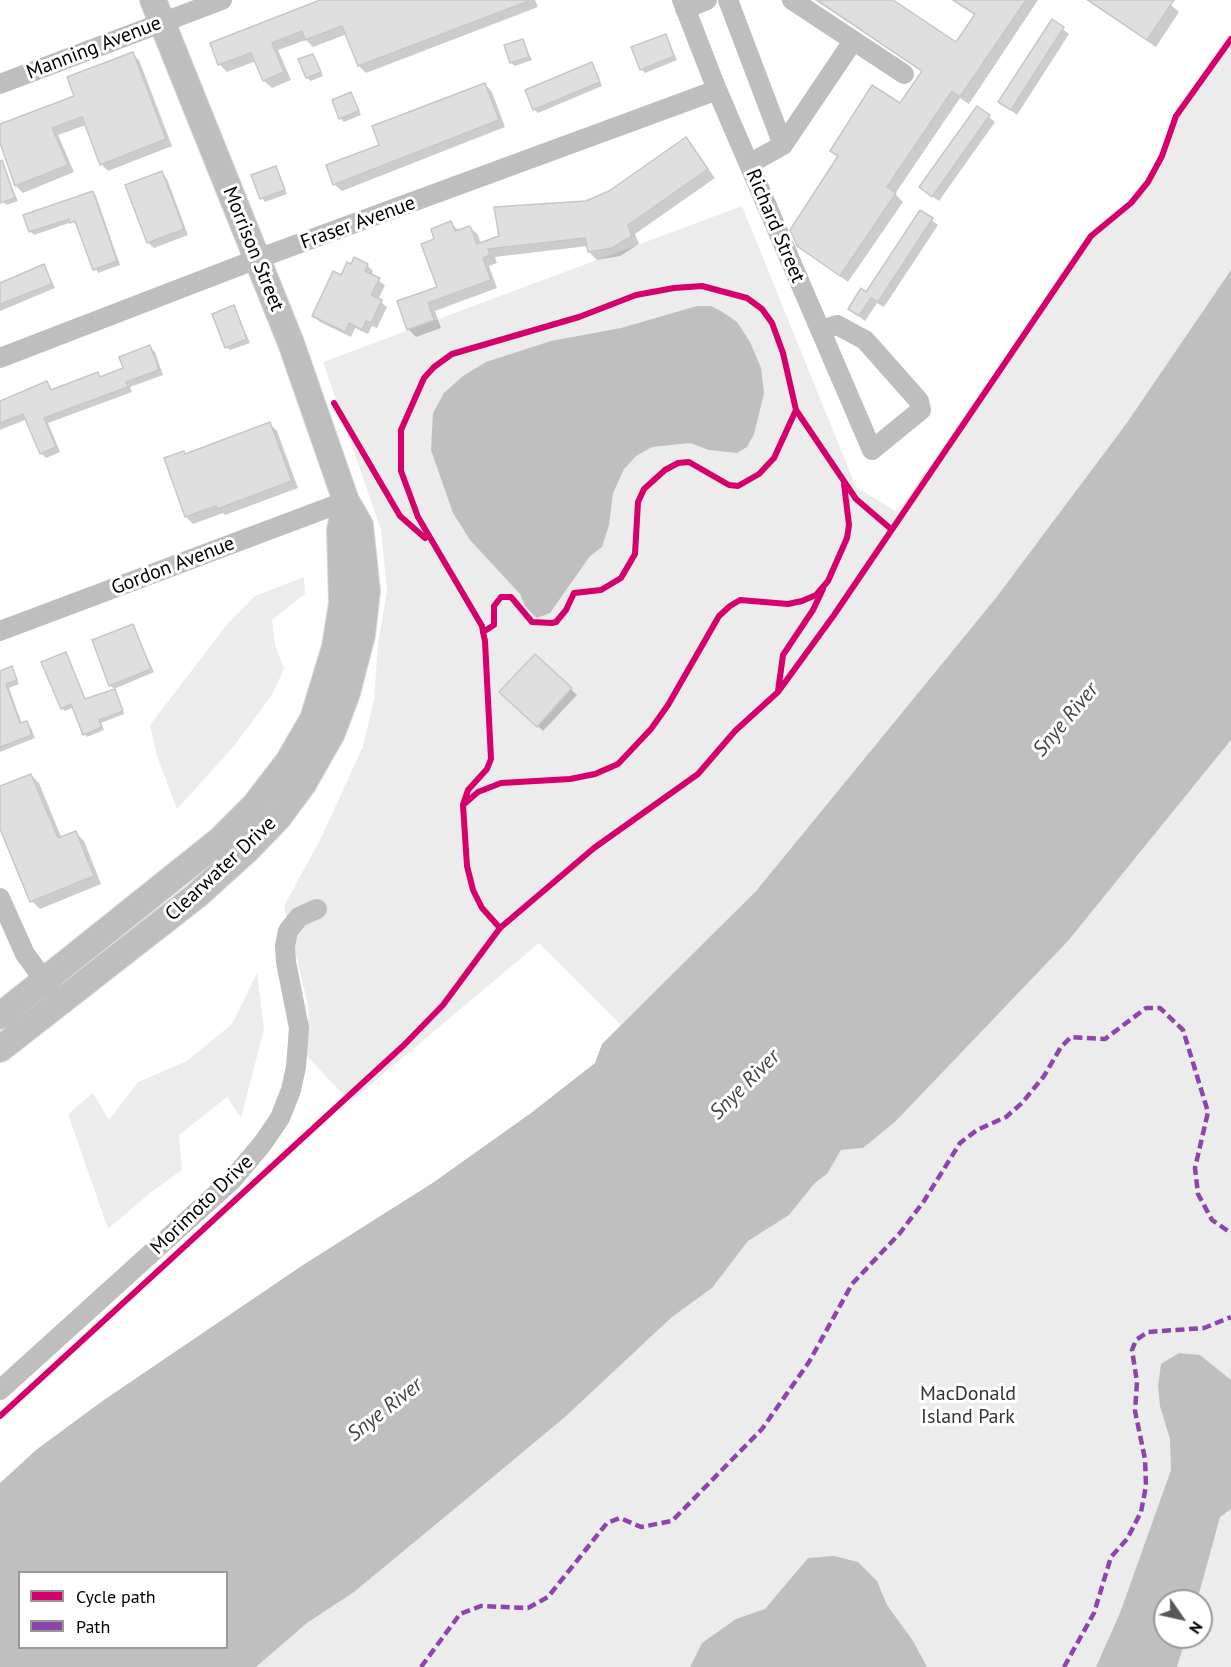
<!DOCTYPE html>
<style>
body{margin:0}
#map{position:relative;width:1231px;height:1667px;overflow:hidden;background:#fff;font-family:"PT Sans",sans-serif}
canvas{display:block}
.legend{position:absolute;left:18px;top:1571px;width:210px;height:78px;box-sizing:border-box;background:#fff;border:2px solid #999;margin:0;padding:8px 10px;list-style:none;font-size:18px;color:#000}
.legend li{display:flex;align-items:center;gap:12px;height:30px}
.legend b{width:30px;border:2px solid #999}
.north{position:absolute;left:1153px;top:1589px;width:60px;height:60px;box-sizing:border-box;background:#fff;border:2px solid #999;border-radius:50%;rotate:124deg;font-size:16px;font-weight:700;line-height:24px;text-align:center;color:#000}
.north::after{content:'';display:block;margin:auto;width:21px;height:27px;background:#595959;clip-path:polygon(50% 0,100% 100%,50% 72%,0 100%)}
</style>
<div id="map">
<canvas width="1231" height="1667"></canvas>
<ul class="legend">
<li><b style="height:8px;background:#d6006c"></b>Cycle path</li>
<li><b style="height:8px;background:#8e44ad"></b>Path</li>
</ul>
<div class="north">N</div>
</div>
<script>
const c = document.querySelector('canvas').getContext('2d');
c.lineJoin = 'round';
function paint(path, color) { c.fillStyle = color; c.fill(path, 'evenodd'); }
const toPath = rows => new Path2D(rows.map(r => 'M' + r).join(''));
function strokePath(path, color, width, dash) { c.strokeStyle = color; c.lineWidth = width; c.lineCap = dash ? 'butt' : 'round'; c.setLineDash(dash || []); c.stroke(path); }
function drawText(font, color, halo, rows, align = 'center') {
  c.font = font + ' "PT Sans",sans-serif'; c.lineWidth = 6; c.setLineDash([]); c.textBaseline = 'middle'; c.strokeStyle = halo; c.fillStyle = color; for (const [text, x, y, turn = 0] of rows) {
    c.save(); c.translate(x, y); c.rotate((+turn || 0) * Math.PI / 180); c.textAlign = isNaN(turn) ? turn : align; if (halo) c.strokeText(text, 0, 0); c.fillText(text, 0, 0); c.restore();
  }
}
paint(toPath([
 [1231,39,1231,270,1126,424,995,599,756,891,621,1025,539,943,350,1102,305,1054,309,1009,284,906,322,836,363,746,374,699,378,644,387,591,381,530,323,362,742,206,856,487,897,512,1091,236,1131,203,1148,182,1176,116],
 [304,577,305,594,272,620,275,645,284,669,272,695,234,746,177,809,157,756,150,725,228,623,255,596],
 [1231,740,1231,1667,256,1667,307,1623,354,1592,475,1492,565,1417,672,1317,712,1288,748,1241,789,1215,815,1183,827,1174,841,1150,863,1148,895,1122,1068,941],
 [1165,1601,1201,1601,1201,1637,1165,1637],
 [257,973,264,1029,241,1118,227,1097,179,1135,182,1170,150,1193,108,1229,68,1114,93,1093,109,1120,138,1082,187,1061,232,1024]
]), '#ececec');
paint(toPath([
 [1231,270,1231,740,1068,941,895,1122,863,1148,841,1150,827,1174,815,1183,789,1215,748,1241,712,1288,672,1317,565,1417,475,1492,354,1592,307,1623,256,1667,0,1667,0,1483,36,1450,101,1402,303,1265,434,1182,531,1113,595,1063,602,1044,756,891,995,599,1126,424],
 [226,1572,226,1648,20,1648,20,1572],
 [697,306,711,306,721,311,737,322,750,342,761,368,764,393,754,434,747,447,737,453,709,450,690,443,652,447,636,456,624,469,613,493,609,525,602,547,590,556,550,613,537,618,525,606,520,594,470,540,453,513,431,450,433,413,444,393,463,376,486,362,551,341,621,328],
 [1179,1353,1200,1355,1231,1380,1231,1509,1220,1517,1197,1601,1165,1601,1165,1637,1186,1637,1177,1667,1096,1667,1120,1613,1171,1470,1170,1439,1160,1406,1158,1386,1161,1364],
 [834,1556,858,1562,877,1581,887,1605,913,1641,927,1667,690,1667,702,1643,736,1619,765,1609,808,1558]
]), '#bfbfbf');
paint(toPath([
 [323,0,535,0,538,7,366,73,359,66,347,34,313,47,306,40,278,50,291,80,272,88,264,81,256,61,227,72,220,65,212,44],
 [815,0,890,0,956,45,976,16,952,0,1038,0,969,104,960,98,895,194,903,202,848,282,799,246,839,158,832,150,900,105,922,72],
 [1086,0,1165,0,1179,12,1156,47],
 [1052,21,1069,34,1017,115,1000,102],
 [665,35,677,60,645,73,641,69],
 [523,41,532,60,515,66,511,63],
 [132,53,139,60,172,146,108,171,101,164,86,125,58,135,74,172,23,193,16,186,0,144,0,126,76,97],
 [313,55,323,76,311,81,307,78],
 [592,64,602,86,538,113,534,109],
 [485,84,492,92,505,127,342,191,334,184,381,146],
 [351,94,361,115,344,122,340,118],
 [977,108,995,122,939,201,927,193],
 [686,139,715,178,635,234,639,244,620,256,597,260,589,252,588,246,495,257,497,263,489,266,497,288,435,311,441,328,416,337,408,329,439,288,436,240,451,223,459,231,470,227,478,235,481,244,610,192],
 [275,168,287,194,265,202,262,198],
 [161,173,167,179,188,235,154,248,148,243],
 [8,179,18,201,6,205,0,196,0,182],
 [92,192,96,196,120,265,98,273,78,225,72,222,34,235,30,231],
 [921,212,938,225,884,307,877,303,865,321,849,308,866,294],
 [355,259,368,266,373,271,371,276,385,285,378,300,387,307,377,328,372,326,368,334,355,328,351,337,320,322,314,316],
 [44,265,55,288,0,311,0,282],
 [234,307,250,343,230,350,226,347],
 [150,347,155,352,163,375,130,387,132,392,48,423,60,452,46,458,41,453,27,419,0,430,0,402,47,383,53,391,98,374,102,378,125,368],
 [270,424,277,431,298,488,225,515,223,513,193,524,186,517,186,455],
 [132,626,154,672,114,689,110,685],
 [66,654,86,701,114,690,124,714,101,723,104,730,87,737,74,707,65,711,62,708],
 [535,656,577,695,543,731,502,692],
 [11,668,19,684,9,688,22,724,26,723,30,726,35,738,0,752,0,672],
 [31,775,39,783,62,839,76,833,84,841,101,884,40,909,32,901,0,825,0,788]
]), '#0003');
const building = toPath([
 [320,0,528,0,529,1,358,66,342,26,305,40,302,31,272,43,284,72,263,81,251,53,218,65,210,43,320,0],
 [817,0,893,0,956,42,975,14,953,0,1026,0,960,97,952,91,887,187,896,193,840,276,797,246,790,230,838,156,830,151,872,85,900,103,922,71,817,0],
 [1088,0,1174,0,1147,40,1088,0],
 [1052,19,1064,27,1011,110,998,102,1052,19],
 [666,34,674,56,640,70,631,47,666,34],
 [523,39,529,57,510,63,504,45,523,39],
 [133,52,166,139,100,165,82,117,52,128,68,165,15,186,0,143,0,124,74,96,67,77,133,52],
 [313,54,321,72,306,78,298,59,313,54],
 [592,62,600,82,533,110,525,90,592,62],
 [485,83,499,120,333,185,326,165,379,145,372,126,485,83],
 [351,92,359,111,339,119,332,100,351,92],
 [977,106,990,115,932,197,919,187,977,106],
 [686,137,708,169,628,225,632,236,612,248,588,252,585,238,488,249,490,255,483,258,491,280,428,303,434,320,407,330,397,301,437,287,421,244,434,239,431,229,451,221,455,231,470,226,477,244,499,236,494,207,586,201,609,191,686,137],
 [2,160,15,198,0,203,0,161,2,160],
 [276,166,285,190,260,199,251,175,276,166],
 [162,171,184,229,147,243,125,185,162,171],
 [93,191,117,261,93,270,75,221,70,223,69,219,29,232,23,215,93,191],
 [920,210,933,218,878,302,871,298,859,316,848,309,861,288,866,292,920,210],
 [354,257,368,264,365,271,380,278,371,295,382,300,371,323,366,321,362,330,349,323,345,332,312,316,333,271,341,275,347,262,351,264,354,257],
 [44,264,52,284,0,304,0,283,44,264],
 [234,305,247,339,225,348,212,314,234,305],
 [150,345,159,370,126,382,128,387,44,418,56,447,40,454,23,414,0,423,0,401,47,381,51,390,98,372,100,377,123,368,119,357,150,345],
 [270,422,292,481,217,509,216,506,185,517,164,458,184,451,185,454,270,422],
 [133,624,151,669,109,686,92,640,133,624],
 [66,652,85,699,115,689,123,711,99,720,102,727,83,735,71,704,61,709,41,662,66,652],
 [535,654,572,688,537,727,499,692,535,654],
 [12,666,17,680,6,684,20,723,27,721,32,735,0,747,0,671,12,666],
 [31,774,58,838,76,831,94,876,30,902,0,829,0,786,31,774]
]);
paint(building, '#dfdfdf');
strokePath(building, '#c7c7c7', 1.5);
const major = toPath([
 [0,1016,220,840,254,806,288,762,313,719,335,647,342,603,340,530,346,501],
 [0,1049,196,896,248,849,278,818,303,784,332,733,347,693,362,635,367,591,360,525,346,501,291,343,153,0]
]);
strokePath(major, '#dbdbdb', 28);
strokePath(toPath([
 [682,0,717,90,872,450,921,410,919,401,865,340,837,325,821,330],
 [728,0,783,145,749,164],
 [792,0,904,74],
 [685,9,707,0],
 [0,84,222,0],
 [783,145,853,41],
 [0,358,257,259,717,90],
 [0,631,346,501],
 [0,898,25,954,61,1003],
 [0,1390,232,1180,263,1143,280,1118,291,1090,296,1067,299,1028,286,962,285,946,288,931,299,917,317,909]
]), '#bebebe', 20);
strokePath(major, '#bebebe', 26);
strokePath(toPath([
 [421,1667,460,1614,481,1606,528,1608,548,1597,607,1523,620,1518,641,1527,672,1521,762,1429,809,1362,852,1284,900,1233,924,1201,960,1143,977,1130,1006,1117,1022,1103,1044,1076,1061,1047,1071,1037,1105,1039,1146,1008,1160,1008,1183,1030,1208,1112,1195,1168,1198,1194,1212,1220,1231,1233],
 [1064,1667,1094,1613,1111,1557,1127,1539,1141,1512,1146,1486,1145,1459,1135,1411,1137,1382,1132,1350,1136,1340,1148,1332,1204,1328,1231,1317]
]), '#8e44ad', 4.5, [9, 4.5]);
strokePath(toPath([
 [334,403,400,516,425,538],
 [796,410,856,499,891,529],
 [778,691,783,655,813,610,823,589],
 [463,805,468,790,487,769,491,759,485,641,483,632,482,626,418,517,401,471,401,430,424,378,434,367,452,354,579,317,636,295,674,288,702,286,747,298,762,309,772,323,783,353,796,410,774,458,759,474,738,486,729,485,689,462,678,463,665,470,644,489,638,502,635,554,621,578,601,590,574,593,566,610,556,622,552,623,532,622,511,597,501,597,494,606,494,625,483,632],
 [500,928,482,908,473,890,467,866,463,805,478,792,501,783,570,779,595,774,618,764,651,729,668,705,719,616,730,606,740,600,788,604,802,601,816,595,828,581,847,538,849,525,844,484],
 [0,1416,404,1045,443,1005,500,928,594,848,698,774,735,731,778,692,834,615,1091,236,1131,203,1148,182,1162,156,1176,116,1231,39]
]), '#d6006c', 6);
drawText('20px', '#000', '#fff', [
 ["Manning Avenue",94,48,-21],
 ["Fraser Avenue",358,223,-20],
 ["Richard Street",775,226,67],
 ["Morrison Street",253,249,68],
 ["Gordon Avenue",173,566,-21],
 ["Clearwater Drive",221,869,-43],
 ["Morimoto Drive",202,1205,-44]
]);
drawText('20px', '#333', '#fff', [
 ["MacDonald",968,1394],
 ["Island Park",968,1417]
]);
drawText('italic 21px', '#444', '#fff', [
 ["Snye River",1066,720,-50],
 ["Snye River",745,1085,-45],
 ["Snye River",385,1410,-38]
]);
</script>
